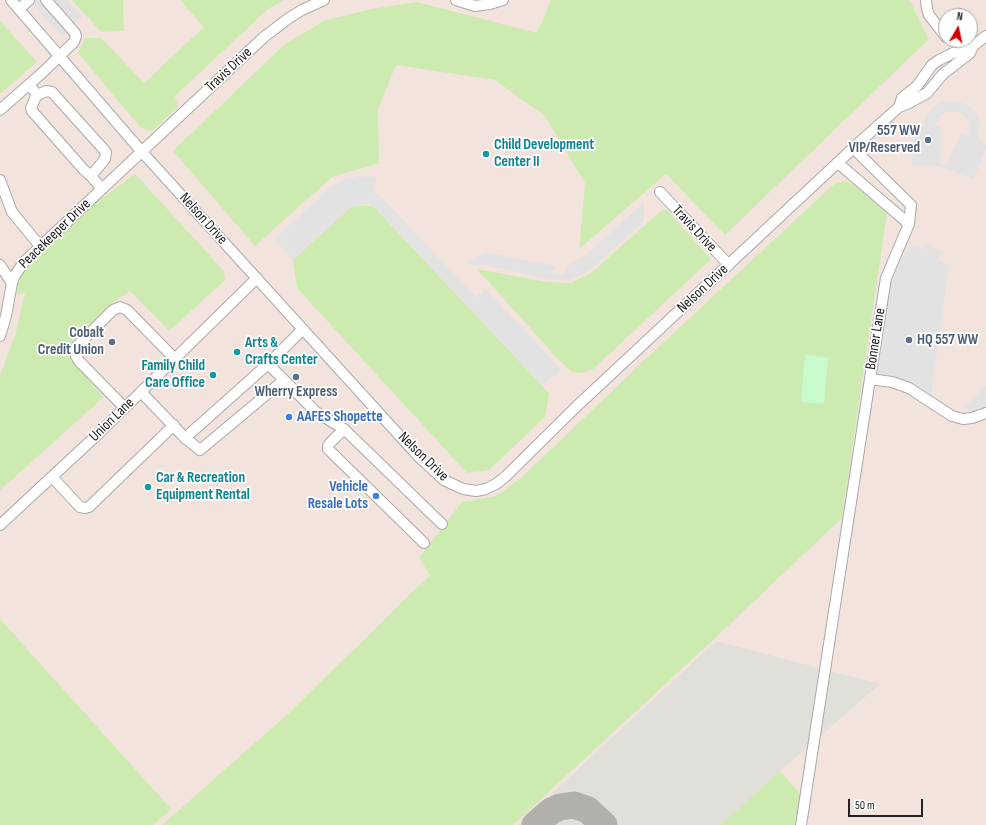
<!DOCTYPE html>
<style>
body{margin:0}
#map{position:relative;width:986px;height:825px;overflow:hidden;background:#f2efe9;font-family:"Sofia Sans Condensed",sans-serif}
canvas{display:block}
.north{position:absolute;left:938px;top:8px;width:40px;height:40px;box-sizing:border-box;background:#fff;border:1px solid #a7a7a7;border-radius:50%;rotate:9deg;font-size:11px;font-weight:700;line-height:16px;text-align:center;color:#222}
.north::after{content:'';display:block;margin:auto;width:14px;height:18px;background:#d40000;clip-path:polygon(50% 0,100% 100%,50% 72%,0 100%)}
.scale{position:absolute;left:848px;top:799px;width:75px;height:18px;box-sizing:border-box;border:2px solid #222;border-top:0;padding-left:5px;font-size:12px;line-height:14px;white-space:nowrap;color:#222;-webkit-text-stroke:3px #fff;paint-order:stroke}
</style>
<div id="map">
<canvas width="986" height="825"></canvas>
<div class="north">N</div>
<div class="scale">50 m</div>
</div>
<script>
const c = document.querySelector('canvas').getContext('2d');
c.lineJoin = 'round';
function paint(path, color) { c.fillStyle = color; c.fill(path, 'evenodd'); }
const toPath = rows => new Path2D(rows.map(r => 'M' + r).join(''));
function strokePath(path, color, width, dash) { c.strokeStyle = color; c.lineWidth = width; c.lineCap = dash ? 'butt' : 'round'; c.setLineDash(dash || []); c.stroke(path); }
function drawText(font, color, halo, rows, align = 'center') {
  c.font = font + ' "Sofia Sans Condensed",sans-serif'; c.lineWidth = 3.5; c.setLineDash([]); c.textBaseline = 'middle'; c.strokeStyle = halo; c.fillStyle = color; for (const [text, x, y, turn = 0] of rows) {
    c.save(); c.translate(x, y); c.rotate((+turn || 0) * Math.PI / 180); c.textAlign = isNaN(turn) ? turn : align; if (halo) c.strokeText(text, 0, 0); c.fillText(text, 0, 0); c.restore();
  }
}
paint(toPath([
 [0,0,986,0,986,825,0,825],
 [946,16,970,16,970,40,946,40]
]), '#f3e3dd');
paint(toPath([
 [716,641,880,684,780,771,721,825,518,825]
]), '#e1dfda');
paint(toPath([
 [72,0,123,0,124,31,101,32],
 [180,0,284,0,268,9,175,96,178,107,152,131,141,128,78,53,85,38,101,38,144,83,204,27],
 [551,0,906,0,910,1,929,39,725,235,666,174,579,249,585,183,545,116,495,80,396,65,378,109,379,163,332,177,255,246,173,151,285,44,326,20,371,9,417,2,537,33],
 [0,21,37,62,0,94],
 [135,174,224,271,225,280,169,331,130,291,108,306,73,340,70,353,74,363,104,397,0,490,0,375,15,336,25,293,16,295,20,273,87,209],
 [844,181,854,184,887,213,842,518,713,640,513,825,162,825,288,714,430,575,419,558,462,502,496,496,521,478,650,355,834,184],
 [352,206,373,206,549,393,545,417,489,470,467,473,297,288,293,260],
 [662,210,667,210,710,258,708,262,593,369,582,373,571,371,559,360,477,269,547,282,571,283,591,273],
 [0,619,171,809,153,825,0,825],
 [780,771,801,795,796,825,721,825]
]), '#cdebb0');
paint(toPath([
 [805,355,828,357,824,404,801,402]
]), '#c8facc');
paint(toPath([
 [29,0,68,0,82,16,62,36],
 [955,100,969,106,977,115,980,124,978,139,986,144,986,150,973,179,939,166,912,165,915,125,923,126,928,113,937,104,943,102],
 [946,112,957,112,964,115,968,121,970,132,969,136,961,133,946,166,940,164,942,127,935,125,938,118],
 [358,176,377,178,374,193,381,197,476,297,486,289,561,370,556,376,550,378,542,386,379,211,368,204,357,205,347,210,293,260,274,240,329,188,343,180],
 [644,202,644,221,597,264,590,270,577,277,569,280,551,279,484,265,475,265,469,263,485,252,548,265,557,265,551,274,564,275,570,264,585,256],
 [927,242,942,252,938,259,949,266,931,395,914,383,897,377,875,374,888,281,897,265,911,246,916,245,922,249],
 [986,386,986,406,973,411,963,408]
]), '#e2e2e2');
strokePath(toPath([
 [535,825,551,811,560,807,574,805,588,810,604,825]
]), '#b1b0ac', 27);
const minor = toPath([
 [11,0,142,152,418,456,444,480,463,489,476,491,486,489,496,484,505,477,577,406,862,140,899,107,907,104,927,93,943,74,970,53,973,46],
 [456,0,475,6,490,4,503,0],
 [926,0,927,9,929,15,946,37],
 [19,9,29,0],
 [29,85,37,94,40,94,46,91,52,92,106,152,105,159,91,176,102,189],
 [37,94,31,108,32,111,84,170,91,176],
 [899,107,902,98,917,86,932,65,939,60,965,47,973,46,986,36],
 [0,110,42,73,74,42,76,36,75,33,46,0],
 [853,148,911,205,909,224,886,278,870,379,892,382,909,388,952,416,963,419,972,418,986,413],
 [838,163,909,224],
 [0,180,12,212,40,246],
 [660,192,729,265],
 [0,265,12,283],
 [0,336,6,316,12,283,15,275,24,262,264,37,289,18,302,10,324,0],
 [268,364,316,412,344,429,442,524],
 [141,392,185,438,200,450,284,380],
 [125,408,79,361,76,356,76,350,77,346,113,310,120,307,127,310,175,359],
 [344,429,330,443,328,446,328,449,424,543],
 [185,438,268,364,303,329],
 [52,477,80,507,85,508,89,507,174,425],
 [0,525,98,434,257,278],
 [801,825,870,379]
]);
strokePath(minor, '#a9a9a9', 12);
strokePath(minor, '#fff', 10);
for (const [x, y, r, color] of [
 [928,140,4,"#5c6f8a"],
 [486,154,4,"#0f9aa8"],
 [909,340,4,"#5c6f8a"],
 [112,342,4,"#5c6f8a"],
 [237,352,4,"#0f9aa8"],
 [213,375,4,"#0f9aa8"],
 [296,377,4,"#5c6f8a"],
 [289,417,4,"#3f7fe0"],
 [148,487,4,"#0f9aa8"],
 [376,496,4,"#3f7fe0"]
]) { const dot = new Path2D(); dot.arc(x, y, r, 0, 2 * Math.PI); c.fillStyle = color; c.fill(dot); strokePath(dot, '#fff', 1.5); }
drawText('15px', '#222', '#fff', [
 ["Travis Drive",229,70,-43],
 ["Nelson Drive",203,219,48],
 ["Travis Drive",694,229,47],
 ["Peacekeeper Drive",55,234,-44],
 ["Nelson Drive",703,289,-43],
 ["Bonner Lane",876,339,-81],
 ["Union Lane",112,420,-44],
 ["Nelson Drive",423,457,44]
]);
drawText('bold 15px', '#4e5e75', '#fff', [
 ["557 WW",920,131],
 ["VIP/Reserved",920,148],
 ["Cobalt",104,333],
 ["Credit Union",104,350],
 ["HQ 557 WW",917,340,"left"],
 ["Wherry Express",296,392,"center"]
], 'right');
drawText('bold 15px', '#0d838f', '#fff', [
 ["Child Development",494,145],
 ["Center II",494,162],
 ["Arts &",245,343],
 ["Crafts Center",245,360],
 ["Family Child",205,366,"right"],
 ["Care Office",205,383,"right"],
 ["Car & Recreation",156,478],
 ["Equipment Rental",156,495]
], 'left');
drawText('bold 15px', '#366cbe', '#fff', [
 ["AAFES Shopette",297,417],
 ["Vehicle",368,487,"right"],
 ["Resale Lots",368,504,"right"]
], 'left');
</script>
